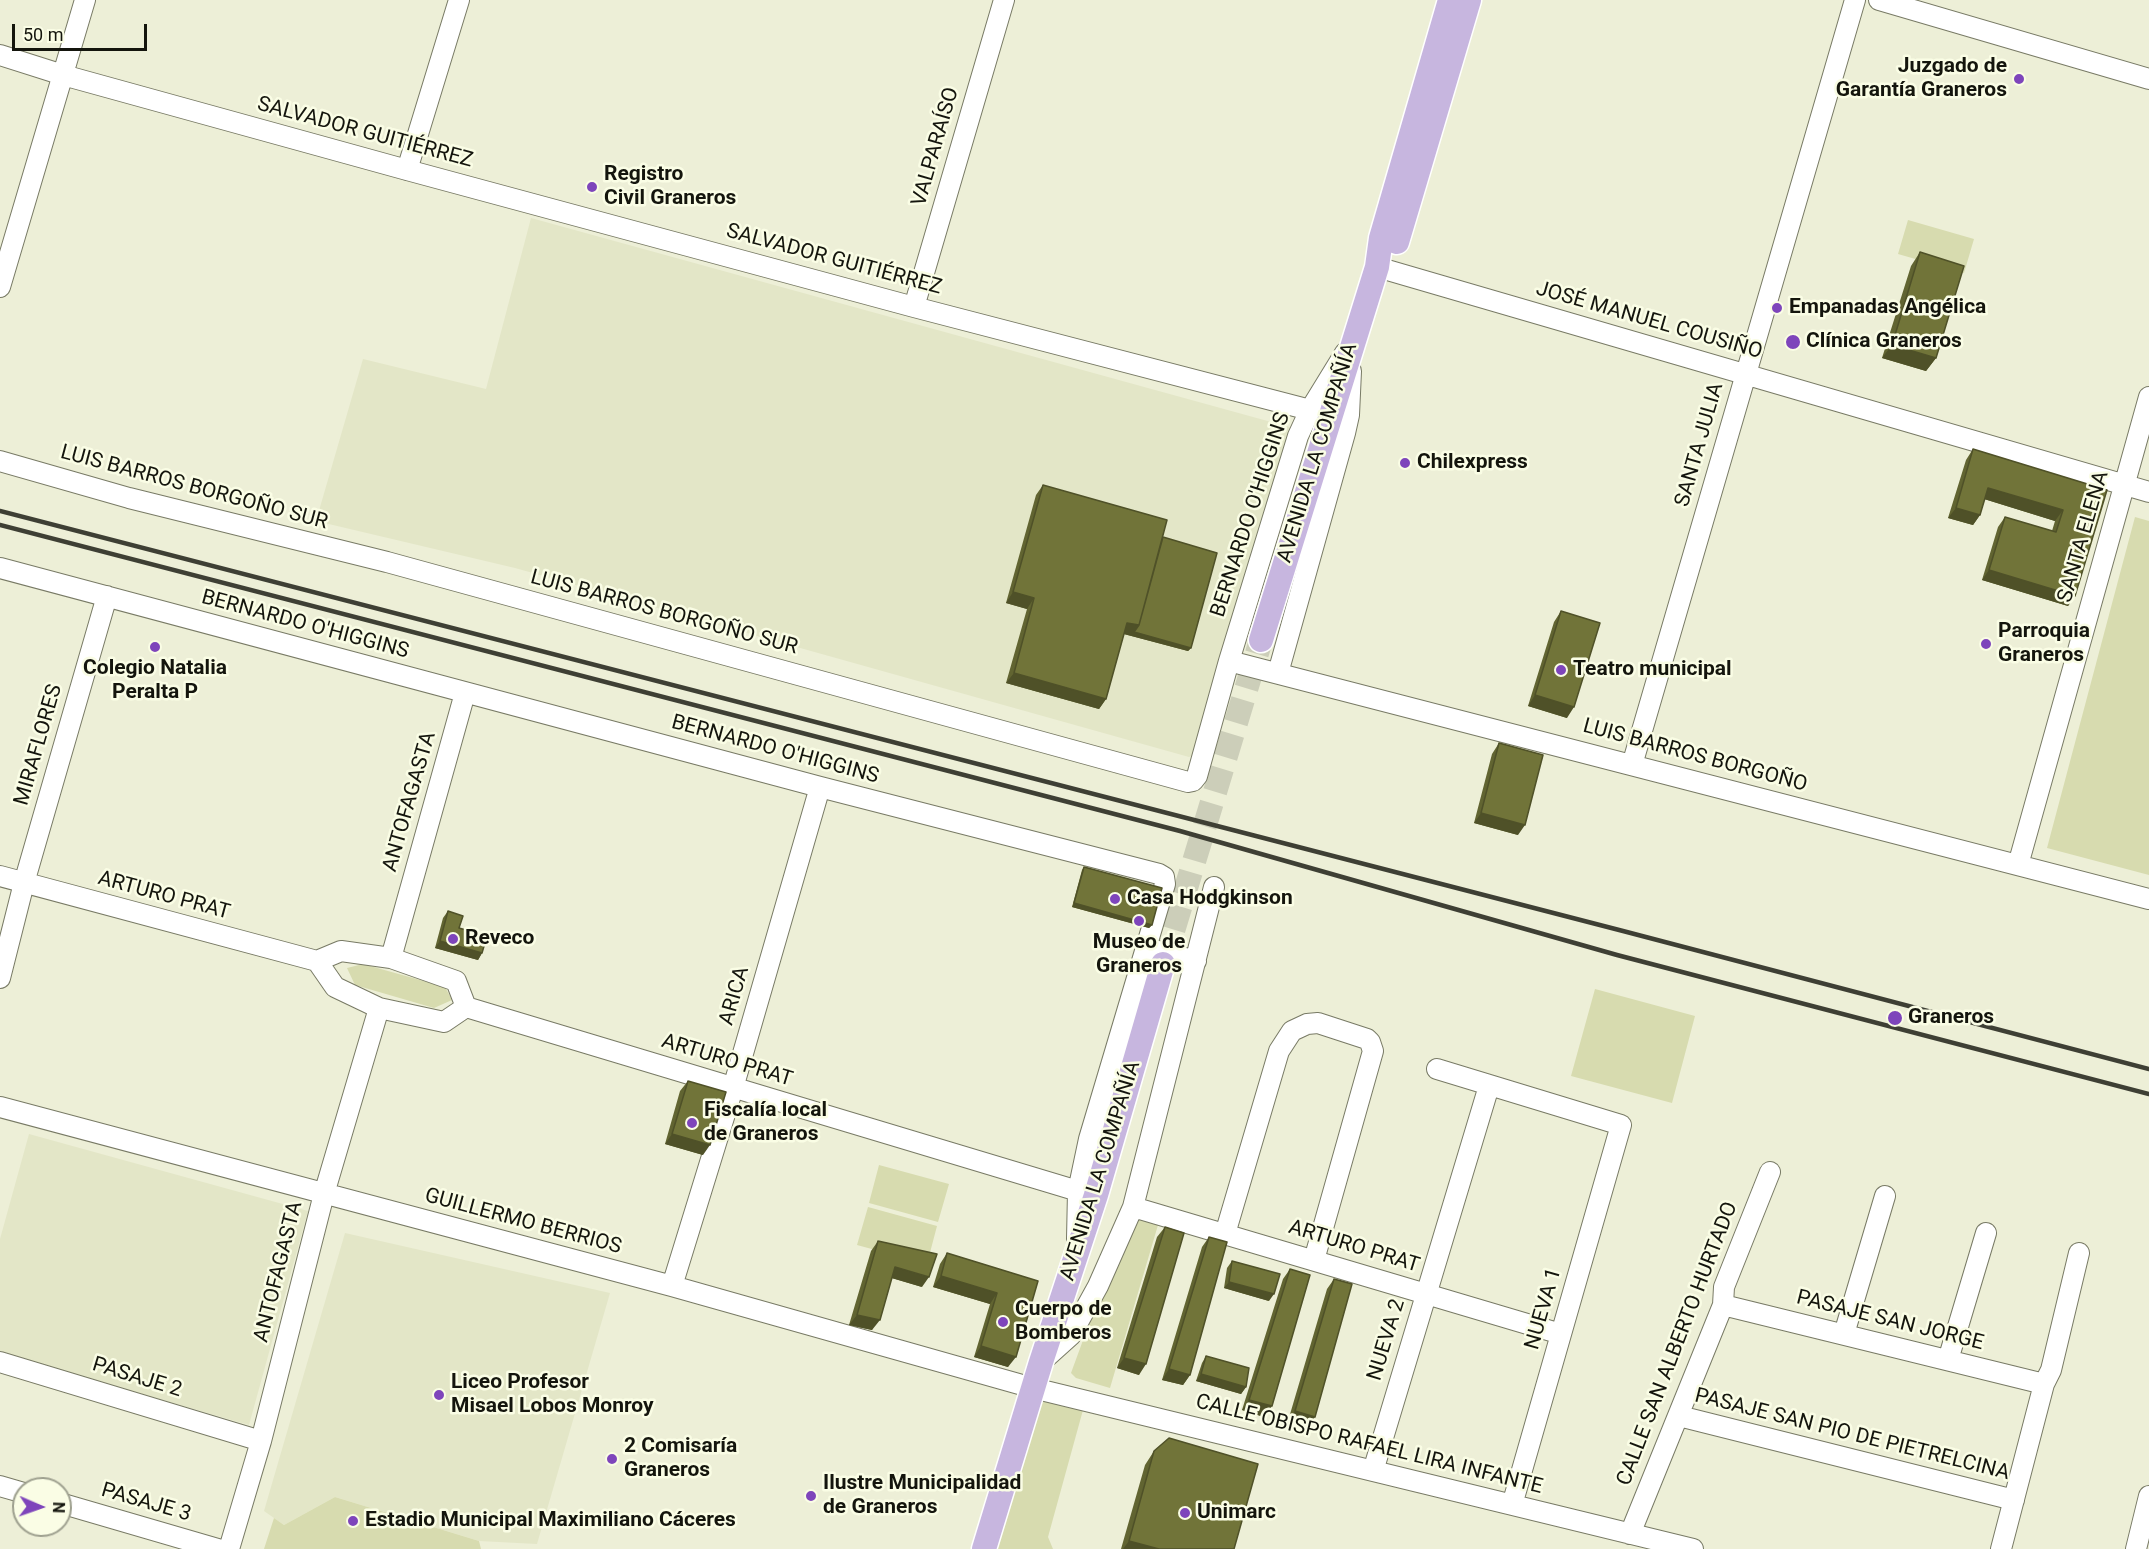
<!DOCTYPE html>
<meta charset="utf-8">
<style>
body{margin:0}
#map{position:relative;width:2149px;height:1549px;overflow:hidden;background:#edefd7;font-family:Roboto,sans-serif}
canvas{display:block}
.north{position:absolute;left:12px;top:1477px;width:60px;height:60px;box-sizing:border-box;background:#fafde5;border:2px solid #9ea08f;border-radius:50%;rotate:92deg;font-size:16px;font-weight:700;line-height:24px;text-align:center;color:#14150d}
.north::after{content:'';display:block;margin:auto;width:21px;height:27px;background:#7e45bb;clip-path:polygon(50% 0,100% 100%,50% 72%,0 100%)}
.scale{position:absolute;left:12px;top:24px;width:135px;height:27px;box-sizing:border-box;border:3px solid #14150d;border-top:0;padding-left:8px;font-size:18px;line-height:21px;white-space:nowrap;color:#14150d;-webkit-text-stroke:4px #fafde5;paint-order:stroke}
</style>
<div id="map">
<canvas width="2149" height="1549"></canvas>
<div class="north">N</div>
<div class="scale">50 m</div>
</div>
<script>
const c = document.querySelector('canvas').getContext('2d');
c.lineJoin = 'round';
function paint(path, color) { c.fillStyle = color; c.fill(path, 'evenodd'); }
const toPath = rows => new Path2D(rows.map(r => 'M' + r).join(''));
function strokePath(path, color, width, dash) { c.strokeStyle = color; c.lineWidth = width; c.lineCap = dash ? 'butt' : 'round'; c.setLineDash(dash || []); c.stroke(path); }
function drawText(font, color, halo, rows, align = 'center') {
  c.font = font + ' Roboto,sans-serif'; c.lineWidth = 5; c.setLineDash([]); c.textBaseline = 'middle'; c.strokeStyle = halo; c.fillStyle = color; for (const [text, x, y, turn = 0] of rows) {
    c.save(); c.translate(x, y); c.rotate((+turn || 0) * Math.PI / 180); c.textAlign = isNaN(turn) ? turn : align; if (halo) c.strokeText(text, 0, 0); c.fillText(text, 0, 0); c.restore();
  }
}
paint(toPath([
 [531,218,1293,428,1201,753,1189,757,515,568,316,521,363,359,486,389],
 [29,1134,308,1211,249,1425,0,1353,0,1239],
 [345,1233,610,1293,537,1544,479,1541,335,1497,284,1525,264,1511]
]), '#e3e6c7');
paint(toPath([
 [1908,220,1974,239,1964,273,1898,254],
 [2135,517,2149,521,2149,875,2047,848],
 [363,964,445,987,452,1000,434,1008,355,985,347,968],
 [1595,989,1695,1016,1672,1103,1571,1076],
 [879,1165,949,1184,938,1222,869,1203],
 [868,1207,937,1226,927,1264,857,1245],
 [1135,1218,1158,1225,1110,1388,1076,1378,1071,1373,1101,1291],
 [1038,1399,1083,1410,1048,1537,1053,1549,995,1549],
 [335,1497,479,1541,481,1549,264,1549,274,1518,284,1525]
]), '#d7dbaf');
strokePath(toPath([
 [1163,964,1261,640]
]), '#ccceb9', 24, [24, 12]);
const minor = toPath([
 [1879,0,2149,79],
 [0,55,63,75,407,170,914,307,1310,410],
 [407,170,459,0],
 [1377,267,2149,492],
 [0,287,85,0],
 [914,307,1004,0],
 [0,461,129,498,387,562,1188,782,1193,781,1197,776,1229,661,1298,436,1310,410,1345,353],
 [0,568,820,787,1159,874,1164,877,1165,884,1089,1139,1078,1191,1077,1239],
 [1229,661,2149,899],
 [1278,673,1345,433,1349,415,1351,371],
 [1632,765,1855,0],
 [2018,865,2149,397],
 [0,876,317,961,341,951,391,958,456,981,466,1007],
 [1146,948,1196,961],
 [391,958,465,693],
 [317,961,335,987,379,1008,444,1022,466,1007],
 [0,978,24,883,107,596],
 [466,1007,1078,1191],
 [1437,1069,1621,1125,1512,1505],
 [0,1107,672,1286,1033,1388,1693,1549],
 [1133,1207,1561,1334],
 [1225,1234,1279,1051,1292,1031,1307,1024,1318,1023,1367,1039,1370,1042,1373,1051,1314,1260],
 [672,1286,733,1088,820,787],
 [1723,1305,2044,1384],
 [1844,1334,1885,1196],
 [1948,1360,1986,1233],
 [0,1362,261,1441],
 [1041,1362,1071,1335,1098,1286,1133,1207,1214,887],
 [1679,1416,2014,1500],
 [1373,1471,1489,1086],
 [0,1486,24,1493],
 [60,1503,218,1549],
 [1630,1534,1723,1305,1724,1287,1770,1172],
 [229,1549,261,1441,324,1194,379,1008],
 [2001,1549,2044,1384,2051,1370,2079,1253],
 [2136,1549,2149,1496]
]);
const major = toPath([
 [1397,242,1469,0],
 [1261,640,1377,267,1381,238,1450,0],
 [984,1549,1041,1362,1096,1195,1163,964]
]);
strokePath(minor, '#787a65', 22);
strokePath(major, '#fff', 27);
strokePath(minor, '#fff', 20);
strokePath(major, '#c7b6df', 24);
strokePath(toPath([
 [0,511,1623,931,2149,1069],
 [0,525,1180,831,1617,955,2149,1094]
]), '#3e3f34', 4.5);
paint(toPath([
 [1920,252,1936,358,1926,371,1882,358,1911,266],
 [1973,449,2107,490,2075,596,2068,606,1982,580,1998,527,2005,517,2052,531,2055,521,1984,499,1980,515,1973,525,1948,518,1966,460],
 [1043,485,1163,537,1191,648,1188,651,1124,634,1106,699,1099,709,1006,683,1027,609,1006,603,1036,495],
 [1561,611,1567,718,1528,706,1554,622],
 [1499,743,1518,835,1474,823,1492,754],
 [1084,867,1152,925,1149,928,1072,907,1082,870],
 [448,911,459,928,482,953,478,960,435,948,443,918],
 [688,1081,703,1155,665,1144,680,1091],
 [1165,1227,1139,1375,1117,1368,1157,1237],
 [1209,1237,1190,1375,1183,1385,1162,1380,1202,1247],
 [878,1241,922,1287,892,1278,872,1330,849,1325,871,1251],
 [947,1253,1038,1281,1008,1367,974,1357,990,1304,933,1287,940,1264],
 [1232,1261,1269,1301,1224,1288,1227,1268],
 [1290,1269,1264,1417,1242,1410,1283,1279],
 [1334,1279,1308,1427,1288,1421,1327,1289],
 [1206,1356,1246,1387,1241,1394,1196,1381,1202,1363],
 [1154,1451,1234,1549,1121,1549,1145,1465]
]), '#616431');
paint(toPath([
 [1892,345,1936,358,1926,371,1882,358],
 [1988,488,2063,510,2055,521,1981,498],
 [1956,508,1980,515,1973,525,1948,518],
 [1989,570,2075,596,2068,606,1982,580],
 [1013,592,1034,598,1027,609,1006,603],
 [1127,623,1139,625,1191,648,1188,651,1120,633],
 [1014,673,1106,699,1099,709,1006,683],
 [1535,695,1574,707,1567,718,1528,706],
 [1481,813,1525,825,1518,835,1474,823],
 [1074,903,1152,925,1149,928,1072,907],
 [440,941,482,953,478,960,435,948],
 [672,1134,710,1145,703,1155,665,1144],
 [895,1267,929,1277,922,1287,888,1277],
 [941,1276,997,1293,990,1304,933,1287],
 [1229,1282,1274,1294,1269,1301,1224,1288],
 [857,1315,880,1320,872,1330,849,1325],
 [981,1346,1016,1357,1008,1367,974,1357],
 [1124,1358,1146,1364,1139,1375,1117,1368],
 [1169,1369,1190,1375,1183,1385,1162,1380],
 [1201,1374,1246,1387,1241,1394,1196,1381],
 [1249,1400,1272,1406,1264,1417,1242,1410],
 [1295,1411,1315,1417,1308,1427,1288,1421],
 [1129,1541,1159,1549,1123,1549]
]), '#4f5128');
const building = toPath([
 [1920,252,1964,266,1936,358,1892,345,1920,252],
 [1973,449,2107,490,2075,596,1989,570,2005,517,2056,532,2063,510,1988,488,1980,515,1956,508,1973,449],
 [1043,485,1167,520,1139,625,1127,623,1106,699,1014,673,1034,598,1013,592,1043,485],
 [1163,537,1217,553,1191,648,1134,632,1139,625,1163,537],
 [1561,611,1600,623,1574,707,1535,695,1561,611],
 [1499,743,1543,755,1525,825,1481,813,1499,743],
 [1084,867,1162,888,1152,925,1074,903,1084,867],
 [448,911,463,916,459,928,487,936,482,953,440,941,448,911],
 [688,1081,726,1092,710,1145,672,1134,688,1081],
 [1165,1227,1184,1233,1146,1364,1124,1358,1165,1227],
 [1209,1237,1227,1242,1190,1375,1169,1369,1209,1237],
 [878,1241,937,1254,929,1277,895,1267,880,1320,857,1315,878,1241],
 [947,1253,1038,1281,1016,1357,981,1346,997,1293,941,1276,947,1253],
 [1232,1261,1280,1274,1274,1294,1229,1282,1232,1261],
 [1290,1269,1310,1275,1272,1406,1249,1400,1290,1269],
 [1334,1279,1352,1284,1315,1417,1295,1411,1334,1279],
 [1206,1356,1249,1368,1246,1387,1201,1374,1206,1356],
 [1169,1438,1258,1464,1234,1549,1159,1549,1129,1541,1154,1451,1169,1438]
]);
paint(building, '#717439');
strokePath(building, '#4f5128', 1.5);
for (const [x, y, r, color] of [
 [2019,79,6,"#7e45bb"],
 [592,187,6,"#7e45bb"],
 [1777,308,6,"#7e45bb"],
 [1793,342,8,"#7e45bb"],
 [1405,463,6,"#7e45bb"],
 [1986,644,6,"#7e45bb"],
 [155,647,6,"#7e45bb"],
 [1561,670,6,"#7e45bb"],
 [1115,899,6,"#7e45bb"],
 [1139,921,6,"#7e45bb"],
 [453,939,6,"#7e45bb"],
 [1895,1018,8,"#7e45bb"],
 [692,1123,6,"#7e45bb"],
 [1003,1322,6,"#7e45bb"],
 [439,1395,6,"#7e45bb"],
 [612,1459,6,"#7e45bb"],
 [811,1496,6,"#7e45bb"],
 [1185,1513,6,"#7e45bb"],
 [353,1521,6,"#7e45bb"]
]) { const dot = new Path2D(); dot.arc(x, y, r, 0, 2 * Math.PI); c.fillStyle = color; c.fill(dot); strokePath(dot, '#fafde5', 2); }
drawText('bold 21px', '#14150d', '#fafde5', [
 ["Juzgado de",2007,67,"right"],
 ["Garantía Graneros",2007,91,"right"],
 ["Registro",604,175],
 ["Civil Graneros",604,199],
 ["Empanadas Angélica",1789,308],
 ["Clínica Graneros",1806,342],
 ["Chilexpress",1417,463],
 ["Parroquia",1998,632],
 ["Graneros",1998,656],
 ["Colegio Natalia",155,669,"center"],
 ["Peralta P",155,693,"center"],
 ["Teatro municipal",1573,670],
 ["Casa Hodgkinson",1127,899],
 ["Reveco",465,939],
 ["Museo de",1139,943,"center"],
 ["Graneros",1139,967,"center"],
 ["Graneros",1908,1018],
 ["Fiscalía local",704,1111],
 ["de Graneros",704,1135],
 ["Cuerpo de",1015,1310],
 ["Bomberos",1015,1334],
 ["Liceo Profesor",451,1383],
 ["Misael Lobos Monroy",451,1407],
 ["2 Comisaría",624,1447],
 ["Graneros",624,1471],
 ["Ilustre Municipalidad",823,1484],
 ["de Graneros",823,1508],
 ["Unimarc",1197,1513],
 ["Estadio Municipal Maximiliano Cáceres",365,1521]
], 'left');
drawText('21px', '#14150d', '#fafde5', [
 ["SALVADOR GUITIÉRREZ",365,133,15],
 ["VALPARAÍSO",936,147,-74],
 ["SALVADOR GUITIÉRREZ",834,260,15],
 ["JOSÉ MANUEL COUSIÑO",1649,321,16],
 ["SANTA JULIA",1700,445,-74],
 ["AVENIDA LA COMPAÑÍA",1318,453,-73],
 ["LUIS BARROS BORGOÑO SUR",194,488,15],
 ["BERNARDO O'HIGGINS",1251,515,-72],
 ["SANTA ELENA",2084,537,-74],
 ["LUIS BARROS BORGOÑO SUR",664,613,15],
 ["BERNARDO O'HIGGINS",305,625,15],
 ["MIRAFLORES",39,745,-74],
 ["BERNARDO O'HIGGINS",775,750,15],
 ["LUIS BARROS BORGOÑO",1695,756,15],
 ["ANTOFAGASTA",410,802,-74],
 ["ARTURO PRAT",164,896,15],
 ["ARICA",735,996,-74],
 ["ARTURO PRAT",727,1061,17],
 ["AVENIDA LA COMPAÑÍA",1101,1171,-73],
 ["GUILLERMO BERRIOS",523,1222,15],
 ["ARTURO PRAT",1354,1247,17],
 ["ANTOFAGASTA",279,1272,-76],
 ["NUEVA 1",1544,1309,-74],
 ["PASAJE SAN JORGE",1890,1321,14],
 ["NUEVA 2",1387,1340,-73],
 ["CALLE SAN ALBERTO HURTADO",1678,1344,-69],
 ["PASAJE 2",137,1378,17],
 ["PASAJE SAN PIO DE PIETRELCINA",1852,1435,14],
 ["CALLE OBISPO RAFAEL LIRA INFANTE",1369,1445,14],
 ["PASAJE 3",146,1503,16]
]);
</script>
